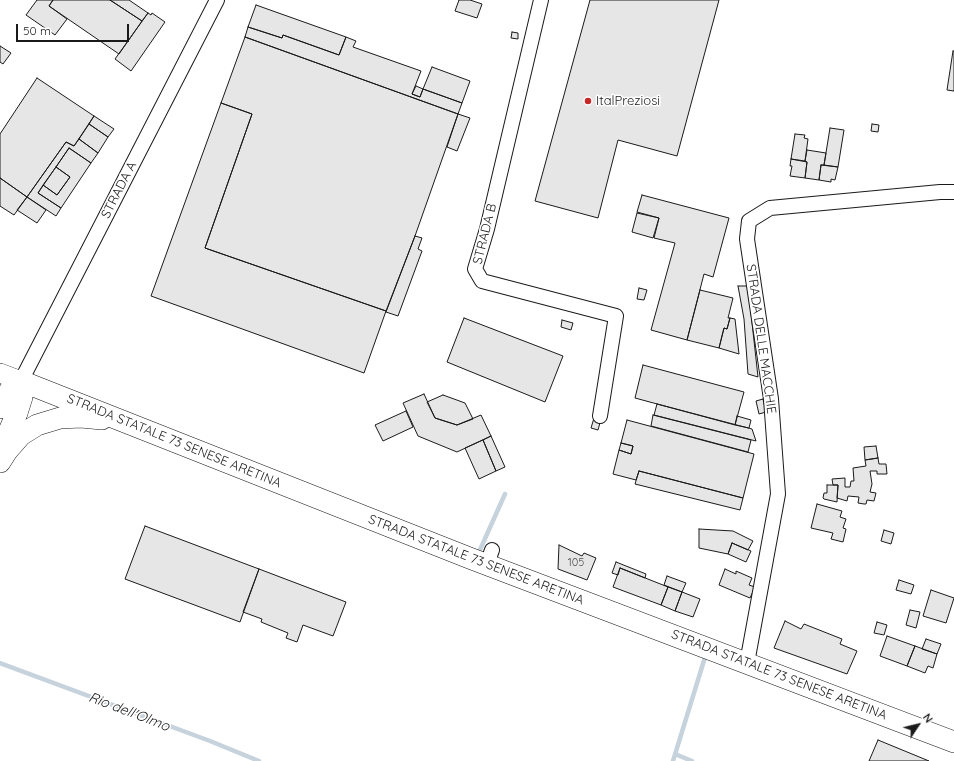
<!DOCTYPE html>
<style>
body{margin:0}
#map{position:relative;width:954px;height:761px;overflow:hidden;background:#fff;font-family:Quicksand,sans-serif}
canvas{display:block}
.north{position:absolute;left:898px;top:705px;width:40px;height:40px;-webkit-text-stroke:3px #fff;paint-order:stroke;rotate:55deg;font-size:11px;font-weight:700;line-height:16px;text-align:center;color:#1a1a1a}
.north::after{content:'';display:block;margin:auto;width:14px;height:18px;background:#1a1a1a;clip-path:polygon(50% 0,100% 100%,50% 72%,0 100%)}
.scale{position:absolute;left:16px;top:24px;width:113px;height:18px;box-sizing:border-box;border:2px solid #1a1a1a;border-top:0;padding-left:5px;font-size:12px;line-height:14px;white-space:nowrap;color:#1a1a1a;-webkit-text-stroke:3px #fff;paint-order:stroke}
</style>
<div id="map">
<canvas width="954" height="761"></canvas>
<div class="north">N</div>
<div class="scale">50 m</div>
</div>
<script>
const c = document.querySelector('canvas').getContext('2d');
c.lineJoin = 'round';
const toPath = rows => new Path2D(rows.map(r => 'M' + r).join(''));
function strokePath(path, color, width, dash) { c.strokeStyle = color; c.lineWidth = width; c.lineCap = dash ? 'butt' : 'round'; c.setLineDash(dash || []); c.stroke(path); }
function paint(path, color) { c.fillStyle = color; c.fill(path, 'evenodd'); }
function drawText(font, color, halo, rows, align = 'center') {
  c.font = font + ' Quicksand,sans-serif'; c.lineWidth = 3; c.setLineDash([]); c.textBaseline = 'middle'; c.strokeStyle = halo; c.fillStyle = color; for (const [text, x, y, turn = 0] of rows) {
    c.save(); c.translate(x, y); c.rotate((+turn || 0) * Math.PI / 180); c.textAlign = isNaN(turn) ? turn : align; if (halo) c.strokeText(text, 0, 0); c.fillText(text, 0, 0); c.restore();
  }
}
strokePath(toPath([
 [479,552,505,494],
 [0,663,210,741,259,761],
 [675,754,692,761],
 [673,761,706,654]
]), '#c6d2dc', 4.5);
const building = toPath([
 [37,0,53,0,49,6,67,19,55,35,26,15,37,0],
 [53,0,110,0,142,21,119,54,49,6,53,0],
 [110,0,129,0,148,13,142,21,110,0],
 [459,0,470,0,482,4,477,18,455,11,459,0],
 [590,0,719,0,677,156,618,140,598,218,535,201,590,0],
 [256,5,346,37,339,55,283,35,282,38,248,27,256,5],
 [148,13,151,15,152,13,165,22,131,71,115,59,148,13],
 [248,27,282,38,283,35,339,55,346,37,356,41,353,47,421,71,412,94,420,97,423,89,462,103,458,114,245,37,248,27],
 [512,32,518,33,518,39,511,38,512,32],
 [245,37,458,114,415,236,386,311,205,248,252,114,221,103,245,37],
 [0,46,11,53,3,64,0,62,0,46],
 [953,51,954,51,954,91,947,90,953,51],
 [432,67,470,81,462,103,423,89,432,67],
 [37,78,94,116,74,146,66,142,27,197,0,178,0,134,37,78],
 [416,86,423,89,420,97,412,94,416,86],
 [221,103,252,114,205,248,386,311,364,373,151,296,221,103],
 [458,114,470,118,457,151,447,147,458,114],
 [94,116,114,129,108,137,89,124,94,116],
 [89,124,108,137,98,153,79,139,89,124],
 [872,124,879,125,878,132,871,131,872,124],
 [830,128,844,130,838,167,824,165,830,128],
 [795,134,805,135,804,138,808,139,805,161,791,159,795,134],
 [79,139,98,153,91,163,69,148,38,193,61,208,56,216,27,197,66,142,74,146,79,139],
 [69,148,91,163,61,208,38,193,43,185,57,195,70,177,56,167,69,148],
 [807,150,826,153,824,165,821,165,819,180,805,178,807,162,805,161,807,150],
 [791,159,807,162,805,178,790,176,792,166,790,166,791,159],
 [821,165,838,167,835,180,831,179,831,182,819,180,821,165],
 [56,167,70,177,57,195,43,185,56,167],
 [0,178,27,197,14,215,0,206,0,178],
 [642,195,729,218,713,277,704,274,687,340,651,330,675,243,654,238,659,218,637,212,642,195],
 [27,197,46,210,37,223,17,210,27,197],
 [637,213,659,218,653,238,632,232,637,213],
 [415,236,422,238,418,249,422,251,398,316,386,312,415,236],
 [738,286,748,286,758,377,748,374,744,319,738,286],
 [639,288,647,290,644,300,637,299,639,288],
 [700,290,733,298,728,318,730,318,727,329,724,328,719,348,687,340,700,290],
 [464,318,563,356,545,402,447,362,464,318],
 [730,318,735,319,739,354,719,348,724,328,727,329,730,318],
 [562,320,573,323,571,330,561,327,562,320],
 [643,365,744,392,735,425,635,398,643,365],
 [424,394,435,418,457,425,481,415,491,436,457,452,418,436,403,403,424,394],
 [443,395,465,403,473,419,457,425,435,418,427,402,443,395],
 [763,399,766,412,759,414,756,401,763,399],
 [657,404,752,429,756,441,654,415,657,404],
 [406,411,413,427,383,441,375,425,406,411],
 [653,415,751,440,748,452,651,426,653,415],
 [737,416,751,420,749,428,735,425,737,416],
 [594,418,601,419,598,430,591,428,594,418],
 [627,420,754,454,743,498,639,471,636,480,613,474,619,450,631,454,633,446,621,443,627,420],
 [491,436,505,467,496,471,483,440,491,436],
 [483,440,496,471,479,479,465,448,483,440],
 [621,443,633,446,631,454,619,450,621,443],
 [876,446,878,458,865,460,864,447,876,446],
 [878,458,879,464,886,464,887,474,877,474,877,471,870,471,872,484,870,492,876,493,874,501,867,500,866,504,864,504,858,503,859,497,848,496,847,501,837,498,838,485,833,485,832,479,845,478,845,487,850,487,851,481,854,481,853,468,866,466,865,460,878,458],
 [639,471,743,498,740,510,635,484,639,471],
 [827,485,838,485,837,502,824,499,823,498,824,493,827,493,827,485],
 [817,504,842,511,840,517,846,519,843,528,846,529,843,542,831,539,833,533,811,528,817,504],
 [145,526,259,569,240,622,125,579,145,526],
 [699,529,733,531,753,541,748,550,732,543,728,554,699,548,699,529],
 [884,530,894,533,891,544,881,541,884,530],
 [732,543,751,551,746,562,728,554,732,543],
 [559,545,582,556,584,553,596,558,587,580,558,569,559,545],
 [616,562,646,574,645,578,620,568,618,575,612,573,616,562],
 [620,568,668,587,661,605,613,587,620,568],
 [259,569,346,602,333,636,303,625,297,642,286,638,288,633,261,622,262,619,243,612,259,569],
 [725,569,736,574,736,571,752,578,749,585,755,587,750,598,719,585,725,569],
 [667,576,686,583,682,592,664,585,667,576],
 [899,580,914,585,911,594,896,590,899,580],
 [668,587,682,592,675,611,661,605,668,587],
 [931,590,954,598,946,623,923,616,931,590],
 [682,592,700,599,693,617,675,611,682,592],
 [910,610,920,612,916,628,906,625,910,610],
 [785,621,801,629,804,624,842,639,840,644,857,651,847,674,774,648,785,621],
 [877,622,887,625,884,635,874,633,877,622],
 [887,636,915,646,907,666,880,656,887,636],
 [926,639,941,644,937,654,922,649,926,639],
 [915,646,937,654,933,668,928,666,925,673,907,666,915,646],
 [878,740,929,761,869,761,878,740]
]);
paint(building, '#e6e6e6');
strokePath(building, '#1a1a1a', 1);
const minor = toPath([
 [541,0,487,229,475,269,482,281,616,316,600,416],
 [21,381,217,0],
 [487,564,492,550],
 [747,663,778,494,771,399,747,239,749,221,770,208,940,192,954,192]
]);
const secondary = toPath([
 [0,373,21,381]
]);
const primary = toPath([
 [21,381,472,559,954,742],
 [0,408,1,404,10,390,21,381],
 [0,445,9,431,17,413,22,397,21,381],
 [0,462,7,451,21,435,37,425,60,418,81,417,102,419]
]);
strokePath(minor, '#1a1a1a', 16);
strokePath(secondary, '#1a1a1a', 20);
strokePath(primary, '#1a1a1a', 22);
strokePath(minor, '#fff', 14);
strokePath(secondary, '#fff', 19);
strokePath(primary, '#fff', 21);
for (const [x, y, r, color] of [
 [588,101,4,"#c62828"]
]) { const dot = new Path2D(); dot.arc(x, y, r, 0, 2 * Math.PI); c.fillStyle = color; c.fill(dot); strokePath(dot, '#fff', 1.5); }
drawText('11px', '#4d4d4d', null, [
 ["105",576,563]
]);
drawText('13px', '#1a1a1a', '#fff', [
 ["ItalPreziosi",596,101]
], 'left');
drawText('13px', '#1a1a1a', '#fff', [
 ["STRADA A",119,190,-63],
 ["STRADA B",485,234,-76],
 ["STRADA DELLE MACCHIE",761,339,82],
 ["STRADA STATALE 73 SENESE ARETINA",174,441,22],
 ["STRADA STATALE 73 SENESE ARETINA",476,560,21],
 ["STRADA STATALE 73 SENESE ARETINA",779,675,21]
]);
drawText('italic 14px', '#1a1a1a', '#fff', [
 ["Rio dell'Olmo",129,712,21]
]);
</script>
